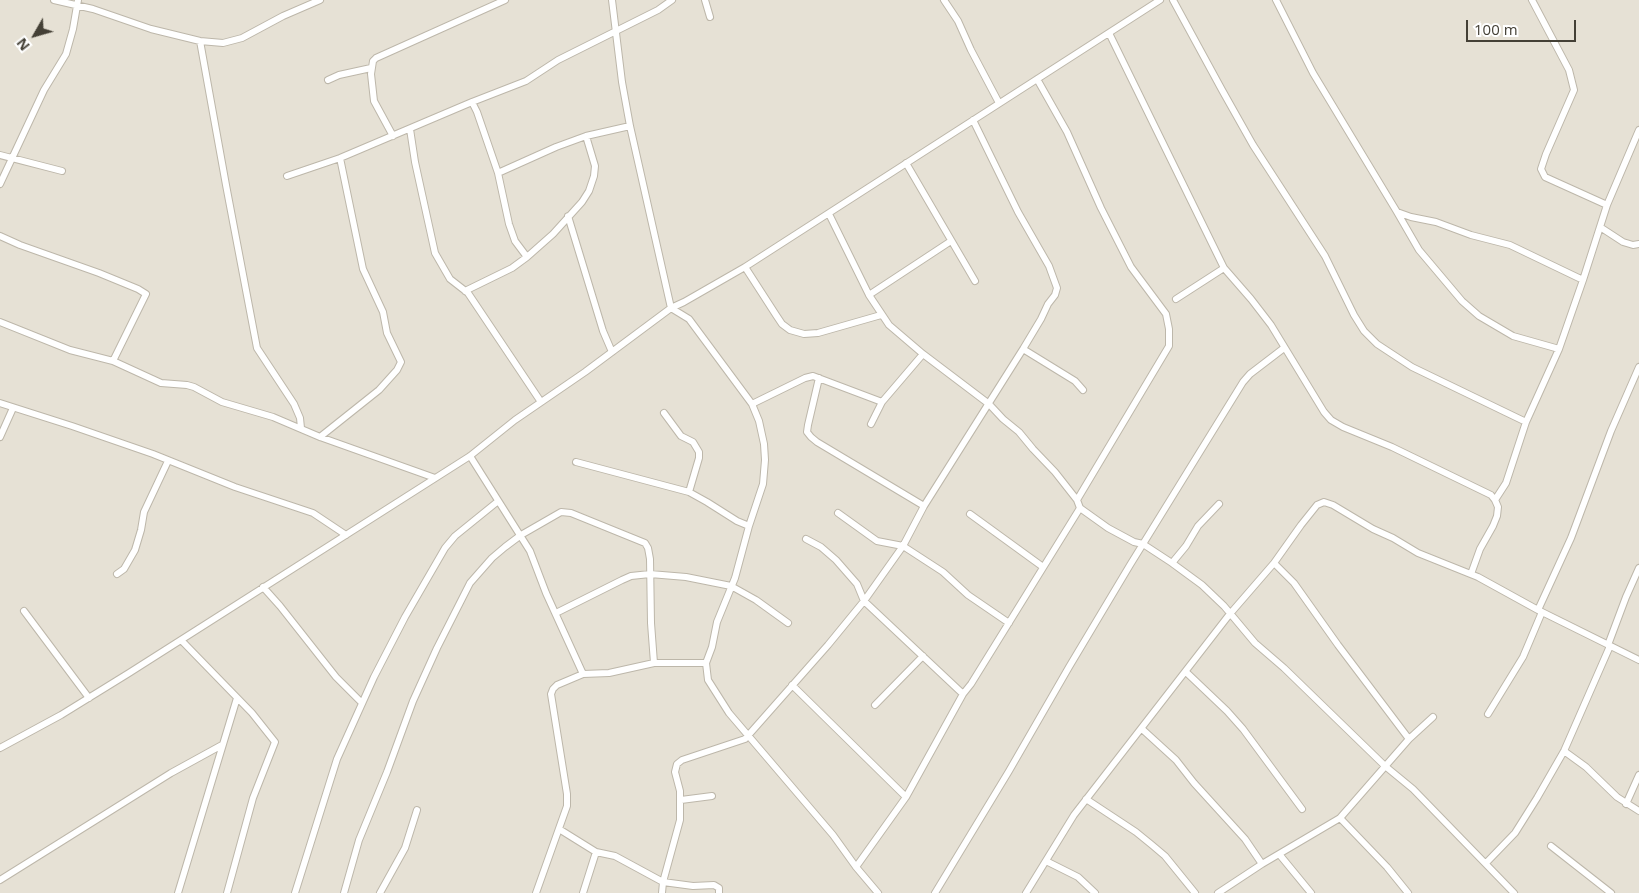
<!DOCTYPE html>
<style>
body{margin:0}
#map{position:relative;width:1639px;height:893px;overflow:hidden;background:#f2efe6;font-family:"Open Sans",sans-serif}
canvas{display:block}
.north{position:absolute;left:10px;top:10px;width:50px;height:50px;-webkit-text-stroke:4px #fff;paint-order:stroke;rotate:232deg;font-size:14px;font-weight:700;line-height:20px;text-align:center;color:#444036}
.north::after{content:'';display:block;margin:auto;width:18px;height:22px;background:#444036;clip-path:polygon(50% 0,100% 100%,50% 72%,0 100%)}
.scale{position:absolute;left:1466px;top:20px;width:110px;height:22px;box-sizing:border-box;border:2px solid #444036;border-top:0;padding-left:6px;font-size:15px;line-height:18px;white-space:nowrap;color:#444036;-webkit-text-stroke:4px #fff;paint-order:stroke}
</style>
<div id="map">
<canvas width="1639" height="893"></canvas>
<div class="north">N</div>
<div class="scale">100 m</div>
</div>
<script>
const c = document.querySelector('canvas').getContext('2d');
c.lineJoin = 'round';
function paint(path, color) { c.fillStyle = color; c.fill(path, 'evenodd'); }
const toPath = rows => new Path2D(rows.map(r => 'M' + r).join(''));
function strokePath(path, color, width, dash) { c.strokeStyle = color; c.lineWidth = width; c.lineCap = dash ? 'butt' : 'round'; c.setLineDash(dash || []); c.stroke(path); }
paint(toPath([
 [0,0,1639,0,1639,893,0,893]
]), '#e6e1d5');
const street = toPath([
 [54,0,93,9,151,29,200,41,223,43,242,38,283,16,320,0],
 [612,0,622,82,630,126,671,308,689,319,752,404,759,421,764,444,765,460,763,484,749,526,735,578,717,622,712,647,706,663,708,680,729,713,833,835,856,867,878,893],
 [705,0,710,17],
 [944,0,958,21,971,50,999,103],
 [1173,0,1222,90,1253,145,1325,256,1354,315,1364,331,1377,344,1412,367,1526,422],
 [1276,0,1313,73,1397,212,1411,217,1436,222,1471,235,1510,245,1583,280,1607,205,1639,130],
 [1532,0,1569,70,1574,90,1546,154,1541,169,1545,177,1607,205],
 [1109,33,1224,268,1251,299,1271,325,1324,412,1331,420,1343,427,1392,447,1491,495,1495,500,1498,507,1497,516,1493,526,1480,549,1471,574],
 [200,41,226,185,257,348,294,404,300,418,301,428],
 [328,80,339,75,371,68],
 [472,102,477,112,498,173,509,224,515,241,527,257],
 [410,129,415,162,435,253,450,279,468,293,541,402],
 [393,136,374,101,371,74,373,61,376,58,505,0],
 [0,155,62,171],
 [906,163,975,281],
 [498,173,556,147,586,136,630,126],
 [287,176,340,158,472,102,526,81,558,60,658,10,672,0],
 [0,184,44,90,66,54,73,29,78,0],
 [1397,212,1419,250,1462,301,1479,316,1513,336,1559,349],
 [829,214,869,295,889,325,923,354,989,404,1003,419,1019,432,1033,449,1055,472,1077,500],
 [568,216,603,331,612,352],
 [1600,227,1623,242,1633,245,1639,244],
 [0,236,20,245,99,273,138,289,146,294,113,361],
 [745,267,776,315,782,324,790,330,804,334,818,333,881,315],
 [465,291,512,268,527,257,553,234,582,202,589,191,594,176,595,166,586,136],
 [869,295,951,241],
 [1176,299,1224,268],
 [0,322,70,350,113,361,161,383,187,385,194,387,222,402,273,417,320,437,435,478],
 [1023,349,1075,381,1083,390],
 [819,378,808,425,807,432,811,437,817,442,924,506],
 [0,403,72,426,153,454,235,487,313,513,346,535],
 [752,404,805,378,813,376,882,402],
 [664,413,681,436,693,442,699,452,699,458,689,492],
 [871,424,882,402,923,354],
 [0,437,13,408],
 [320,437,379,390,397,370,401,362,387,333,383,312,363,269,340,158],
 [470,456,530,551,546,593,583,674],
 [576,462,689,492,707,502,737,521,749,526],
 [1495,500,1506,483,1526,422,1559,349,1583,280],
 [1080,508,1108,528,1134,542,1143,544,1172,563,1202,585,1224,606,1255,643,1284,668,1385,766,1413,789,1514,893],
 [838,513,877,541,903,546,943,572,968,595,1009,623],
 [970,514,1043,567],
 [806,539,821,547,836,560,857,584,864,601,963,694],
 [1172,563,1186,546,1198,526,1219,504],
 [1274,563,1294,583,1338,645,1409,739],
 [117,574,124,569,135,550,141,530,144,512,168,461],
 [263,587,280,606,336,677,362,703],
 [1538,610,1571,538,1611,431,1639,367],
 [24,611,89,698],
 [556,613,622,580,631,576,650,574,686,577,731,586,756,600,788,623],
 [181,640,252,713,275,742,253,798,227,893],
 [1608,645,1626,597,1639,568],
 [1186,672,1227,711,1243,729,1302,809],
 [792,685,906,797],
 [875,705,923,656],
 [1488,714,1523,657,1542,612],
 [1142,729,1176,760,1194,783,1245,839,1262,864],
 [0,748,61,715,129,673,470,456,515,420,585,372,671,308,684,302,745,267,1160,0],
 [1564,751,1586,767,1617,797,1639,811],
 [1086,799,1136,832,1152,845,1165,856,1195,893],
 [681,800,712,796],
 [1626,804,1639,775],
 [1340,818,1387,867,1408,893],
 [559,829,596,852,615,856,663,882,693,886,714,885,719,888,719,893],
 [1551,846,1611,893],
 [1279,854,1311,893],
 [1046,861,1078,877,1095,893],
 [1486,863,1515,833,1537,798,1564,751,1610,646],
 [856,867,906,797,963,694,971,684,1080,508,1077,500,1169,346,1169,329,1166,314,1131,267,1101,208,1067,132,1037,79],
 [0,880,171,773,222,745],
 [178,893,237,698],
 [295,893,337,759,374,677,405,617,445,548,455,536,497,502],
 [344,893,359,840,387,772,413,701,437,648,470,583,492,558,505,547,521,535,561,512,571,513,645,543,648,548,650,559,651,623,654,663],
 [380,893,405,848,417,810],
 [536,893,567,806,567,794,551,694,553,689,557,685,583,674,609,673,654,663,706,663],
 [583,893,596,852],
 [662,893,663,882,680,820,680,791,675,772,677,764,682,760,745,739,828,645,864,601,903,546,924,506,1023,349,1041,319,1048,304,1055,295,1057,288,1049,266,1018,212,973,120],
 [935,893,1009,771,1069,667,1130,565,1243,382,1250,374,1284,348],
 [1026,893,1074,815,1229,615,1274,563,1301,525,1317,505,1324,502,1333,505,1373,529,1393,538,1418,553,1478,577,1538,610,1639,660],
 [1218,893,1262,864,1340,818,1409,739,1433,717]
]);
strokePath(street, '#bdb7aa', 8);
strokePath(street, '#fff', 6);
</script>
